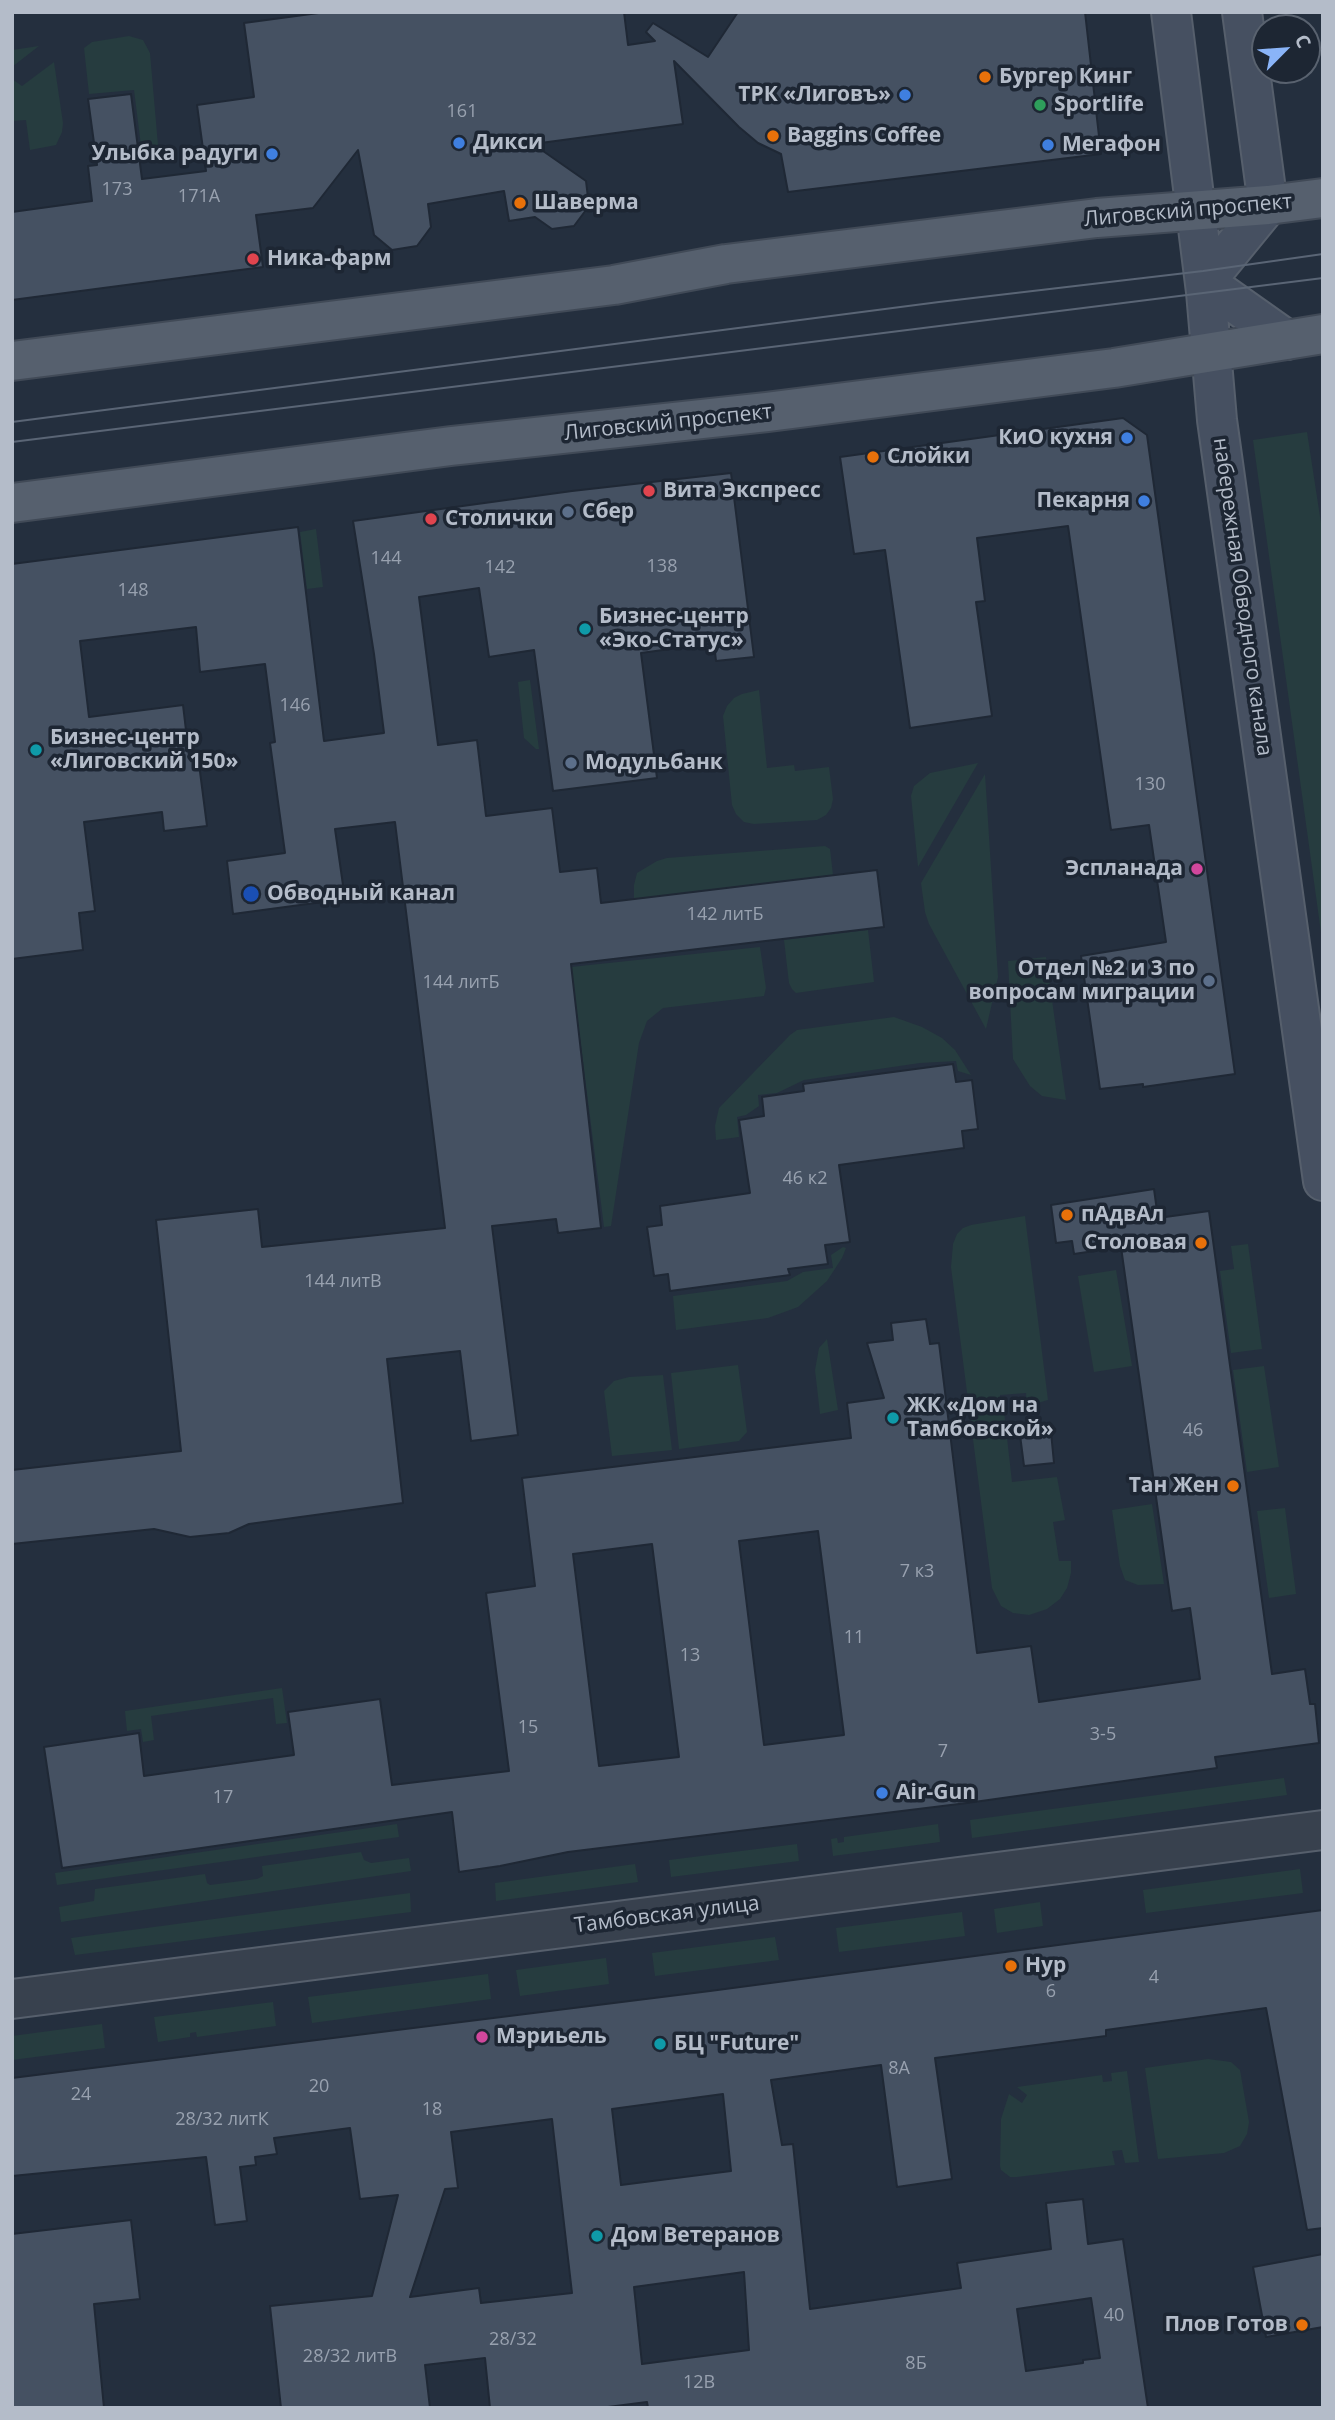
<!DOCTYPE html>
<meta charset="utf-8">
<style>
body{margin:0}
#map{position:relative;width:1335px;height:2420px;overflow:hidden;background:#242f3e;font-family:"Open Sans",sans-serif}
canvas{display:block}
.frame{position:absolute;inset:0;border:14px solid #b4bcc9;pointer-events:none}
.north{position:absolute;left:1251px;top:14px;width:70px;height:70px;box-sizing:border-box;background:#1d2633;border:2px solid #59626f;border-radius:50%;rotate:65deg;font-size:19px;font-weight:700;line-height:28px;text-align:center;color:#b4bcc9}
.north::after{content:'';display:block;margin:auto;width:24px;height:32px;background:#8ab4f8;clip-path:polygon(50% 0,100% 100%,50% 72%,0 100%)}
</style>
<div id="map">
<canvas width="1335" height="2420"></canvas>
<div class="frame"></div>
<div class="north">С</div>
</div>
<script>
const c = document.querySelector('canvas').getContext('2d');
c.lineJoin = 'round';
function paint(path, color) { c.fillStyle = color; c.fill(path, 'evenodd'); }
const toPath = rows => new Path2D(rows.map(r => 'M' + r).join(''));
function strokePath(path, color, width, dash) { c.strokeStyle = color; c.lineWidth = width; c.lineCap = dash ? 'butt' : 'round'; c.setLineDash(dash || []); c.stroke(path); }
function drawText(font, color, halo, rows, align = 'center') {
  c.font = font + ' "Open Sans",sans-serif'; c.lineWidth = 7; c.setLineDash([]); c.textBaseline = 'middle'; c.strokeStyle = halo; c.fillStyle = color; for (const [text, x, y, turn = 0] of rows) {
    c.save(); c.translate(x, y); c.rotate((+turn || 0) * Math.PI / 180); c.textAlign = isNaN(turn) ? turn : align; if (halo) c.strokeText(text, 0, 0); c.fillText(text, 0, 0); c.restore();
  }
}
paint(toPath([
 [129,36,143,40,150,53,158,145,141,146,134,90,89,94,84,48,92,42],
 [39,46,12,67,12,50],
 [54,62,63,123,62,132,56,145,30,150,26,120,12,121,12,79,22,86],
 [1307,432,1323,536,1323,947,1253,440],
 [316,529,323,587,307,589,300,532],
 [530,680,539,749,536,749,524,738,518,682],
 [759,690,767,768,794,765,795,771,829,767,833,799,831,808,826,815,817,820,754,824,744,822,736,814,732,805,723,716,727,706,734,698,742,694],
 [978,763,918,867,911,796,914,786,930,773],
 [985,774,998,977,986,1029,929,924,925,912,921,883],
 [825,846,830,849,833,875,634,899,634,885,637,873,657,861,667,858],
 [868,930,874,982,796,993,792,989,789,983,784,940],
 [760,947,766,988,764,996,663,1008,647,1021,639,1043,611,1226,604,1227,571,967],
 [1046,957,1066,1100,1042,1096,1030,1086,1013,1059,1008,961],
 [894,1017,922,1027,942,1038,955,1050,971,1075,958,1071,956,1061,920,1063,804,1080,777,1093,758,1095,759,1106,746,1115,737,1117,739,1137,716,1140,715,1126,719,1108,790,1035,797,1030],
 [1025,1216,1048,1400,1027,1406,1026,1393,1000,1395,1001,1410,1004,1411,1012,1482,1057,1477,1065,1520,1053,1522,1059,1561,1071,1561,1071,1573,1067,1588,1060,1599,1047,1609,1029,1615,1013,1613,1001,1606,992,1588,951,1267,953,1244,957,1234,963,1228,971,1225],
 [1248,1244,1262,1349,1231,1353,1220,1271,1234,1269,1231,1246],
 [843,1247,846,1248,842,1258,827,1281,798,1307,768,1318,676,1330,673,1296,787,1281,803,1272,833,1268,831,1255],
 [1116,1270,1132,1366,1094,1372,1078,1276],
 [827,1339,838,1410,820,1414,815,1370,819,1348],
 [738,1365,747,1432,739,1441,679,1449,671,1373],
 [1264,1366,1279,1467,1247,1472,1233,1370],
 [663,1375,672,1450,612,1456,604,1391,614,1381,629,1377],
 [1152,1504,1164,1584,1138,1585,1125,1580,1120,1566,1112,1510],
 [1285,1508,1296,1594,1269,1598,1257,1511],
 [282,1688,287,1723,276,1724,273,1698,151,1716,154,1740,143,1742,141,1729,127,1731,125,1711],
 [1284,1778,1287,1795,972,1838,970,1820],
 [397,1824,399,1837,57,1885,55,1873],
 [938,1824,940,1842,833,1856,831,1839,837,1838,838,1843,844,1842,844,1837],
 [797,1844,799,1861,671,1877,669,1860],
 [361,1852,364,1860,371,1863,409,1858,411,1871,61,1922,59,1907,94,1901,95,1889,205,1874,207,1883,210,1885,257,1879,263,1876,262,1866],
 [635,1864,638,1882,496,1901,495,1883],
 [1300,1869,1303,1893,1146,1913,1143,1890],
 [410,1893,411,1912,75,1955,71,1938],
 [1040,1902,1043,1926,997,1933,994,1909],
 [962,1912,965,1936,839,1952,836,1928],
 [775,1937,779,1960,655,1976,652,1953],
 [606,1958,609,1984,520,1996,516,1970],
 [488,1974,491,1999,312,2023,308,1997],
 [273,2002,276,2026,197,2037,196,2032,190,2033,190,2037,158,2042,154,2017],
 [102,2024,105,2048,12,2060,12,2036],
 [1208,2059,1231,2062,1240,2070,1249,2122,1247,2134,1240,2146,1224,2153,1158,2159,1145,2068],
 [1127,2071,1139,2162,1125,2163,1122,2150,1112,2151,1115,2165,1017,2177,1010,2177,1001,2170,1000,2166,1001,2119,1009,2094,1022,2103,1027,2095,1017,2087,1102,2075,1103,2082,1112,2081,1111,2073]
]), '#263c3f');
const building = toPath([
 [326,12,624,12,628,45,655,41,646,32,653,23,708,57,738,12,1085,12,1101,154,788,192,781,154,758,143,739,127,674,61,683,124,533,144,586,181,589,206,574,226,552,229,535,217,509,221,504,191,428,204,431,227,417,246,392,250,374,235,358,150,313,208,256,215,263,267,12,300,12,212,92,201,88,166,97,165,88,99,131,94,142,179,206,171,197,105,254,97,244,23,326,12],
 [1123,418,1147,435,1235,1074,1143,1087,1143,1084,1100,1089,1081,956,1166,942,1149,825,1111,830,1068,526,977,538,985,601,976,602,992,716,910,728,885,550,854,554,840,457,1123,418],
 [731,473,754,657,716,661,714,643,641,653,657,778,553,791,534,650,489,657,479,588,419,597,438,745,477,740,486,816,552,808,560,872,597,868,601,903,877,870,884,927,571,964,601,1228,558,1233,556,1219,492,1226,518,1435,471,1441,460,1351,387,1359,403,1503,249,1524,229,1533,190,1537,154,1529,12,1544,12,1470,181,1451,156,1220,258,1209,262,1247,445,1228,395,822,335,829,345,899,233,914,227,861,285,853,270,743,275,742,265,664,200,672,196,627,80,641,89,717,183,705,189,756,198,756,207,826,164,831,162,812,84,822,95,911,79,913,83,950,12,959,12,564,298,527,324,741,384,733,374,654,353,521,572,491,731,473],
 [953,1064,956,1082,972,1080,978,1129,962,1131,964,1148,839,1165,850,1242,825,1245,828,1264,788,1269,790,1275,670,1291,668,1274,654,1276,647,1227,662,1225,660,1206,750,1193,739,1120,764,1116,762,1097,804,1091,803,1084,953,1064],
 [1154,1189,1158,1218,1209,1211,1272,1674,1305,1669,1310,1704,1315,1704,1319,1743,1215,1757,1217,1768,967,1803,568,1852,500,1866,459,1872,452,1812,62,1868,44,1747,139,1733,144,1776,294,1755,288,1712,380,1699,392,1785,509,1771,486,1593,535,1586,522,1478,851,1438,847,1403,884,1398,867,1343,893,1340,891,1323,926,1319,930,1344,939,1343,977,1653,1031,1646,1039,1702,1200,1679,1190,1608,1172,1611,1121,1247,1074,1254,1072,1241,1056,1243,1051,1205,1154,1189],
 [818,1531,844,1735,764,1745,739,1541,818,1531],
 [652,1544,679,1757,599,1766,573,1554,652,1544],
 [1051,1432,1054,1463,1024,1466,1020,1435,1051,1432],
 [1323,1910,1323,2228,1307,2230,1266,2008,1106,2030,1106,2036,935,2058,952,2179,897,2187,881,2065,771,2080,782,2145,793,2144,810,2309,961,2288,957,2263,1051,2249,1046,2203,1083,2199,1088,2244,1123,2239,1148,2408,648,2408,647,2402,600,2408,490,2408,485,2358,425,2365,430,2408,281,2408,270,2306,372,2296,398,2195,360,2199,350,2128,274,2138,277,2154,255,2157,256,2165,240,2167,247,2221,215,2225,206,2157,12,2176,12,2078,710,1991,1323,1910],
 [723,2094,731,2171,621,2185,612,2109,723,2094],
 [552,2119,572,2293,481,2303,479,2288,410,2297,445,2189,458,2188,451,2132,552,2119],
 [744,2272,749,2350,642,2364,634,2287,744,2272],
 [1091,2298,1100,2358,1083,2360,1083,2363,1026,2371,1017,2309,1091,2298],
 [131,2220,140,2299,94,2304,104,2408,12,2408,12,2234,131,2220],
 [1323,2254,1323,2327,1266,2337,1253,2267,1323,2254]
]);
paint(building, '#455162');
strokePath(building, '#1f2835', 2);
const tertiary = toPath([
 [12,1999,1323,1830]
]);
const secondary = toPath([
 [1171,12,1206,292,1217,420,1323,1181],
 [1205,282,1268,205,1242,12],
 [1205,282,1287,340]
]);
const primary = toPath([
 [12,361,614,285,726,264,1097,218,1268,205,1323,198],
 [12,503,451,446,767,412,1114,368,1323,334]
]);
strokePath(tertiary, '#565f6c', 42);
strokePath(secondary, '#565f6c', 42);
strokePath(primary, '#414a57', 42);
strokePath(tertiary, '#38414e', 38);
strokePath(secondary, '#465061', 38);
strokePath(primary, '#56606e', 38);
strokePath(toPath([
 [12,422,939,302,1203,271,1323,254],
 [12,442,1323,278]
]), '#5a6575', 2);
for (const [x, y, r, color] of [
 [985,77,7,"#e8710a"],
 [905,95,7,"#3f7fe0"],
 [1040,105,7,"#2e9e5b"],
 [773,136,7,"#e8710a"],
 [459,143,7,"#3f7fe0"],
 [1048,145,7,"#3f7fe0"],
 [272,154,7,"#3f7fe0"],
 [520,203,7,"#e8710a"],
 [253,259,7,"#e0444e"],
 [1127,438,7,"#3f7fe0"],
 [873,457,7,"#e8710a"],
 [649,491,7,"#e0444e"],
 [1144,501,7,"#3f7fe0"],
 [568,512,7,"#5c6f8a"],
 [431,519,7,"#e0444e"],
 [585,629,7,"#0f9aa8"],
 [36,750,7,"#0f9aa8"],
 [571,763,7,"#5c6f8a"],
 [1197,869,7,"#d1479c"],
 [251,894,9,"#1a4fb4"],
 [1209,981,7,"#5c6f8a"],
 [1067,1215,7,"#e8710a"],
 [1201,1243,7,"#e8710a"],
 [893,1418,7,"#0f9aa8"],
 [1233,1486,7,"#e8710a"],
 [882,1793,7,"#3f7fe0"],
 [1011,1966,7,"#e8710a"],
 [482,2037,7,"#d1479c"],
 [660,2044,7,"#0f9aa8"],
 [597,2236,7,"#0f9aa8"],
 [1302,2325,7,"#e8710a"]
]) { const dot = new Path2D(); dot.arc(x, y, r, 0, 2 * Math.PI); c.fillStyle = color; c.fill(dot); strokePath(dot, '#1d2633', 2.5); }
drawText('18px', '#98a1af', null, [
 ["161",462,112],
 ["173",117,190],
 ["171А",199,197],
 ["144",386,559],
 ["138",662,567],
 ["142",500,568],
 ["148",133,591],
 ["146",295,706],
 ["130",1150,785],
 ["142 литБ",725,915],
 ["144 литБ",461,983],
 ["46 к2",805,1179],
 ["144 литВ",343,1282],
 ["46",1193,1431],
 ["7 к3",917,1572],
 ["11",854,1638],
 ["13",690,1656],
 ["15",528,1728],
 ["3-5",1103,1735],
 ["7",943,1752],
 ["17",223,1798],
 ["4",1154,1978],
 ["6",1051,1992],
 ["8А",899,2069],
 ["20",319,2087],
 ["24",81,2095],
 ["18",432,2110],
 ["28/32 литК",222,2120],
 ["40",1114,2316],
 ["28/32",513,2340],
 ["28/32 литВ",350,2357],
 ["8Б",916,2364],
 ["12В",699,2383]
]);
drawText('bold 21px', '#b4bcc9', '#1d2633', [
 ["Бургер Кинг",999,77],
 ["ТРК «Лиговъ»",891,95,"right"],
 ["Sportlife",1054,105],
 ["Baggins Coffee",787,136],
 ["Дикси",473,143],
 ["Мегафон",1062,145],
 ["Улыбка радуги",258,154,"right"],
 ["Шаверма",534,203],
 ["Ника-фарм",267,259],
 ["КиО кухня",1113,438,"right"],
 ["Слойки",887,457],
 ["Вита Экспресс",663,491],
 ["Пекарня",1130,501,"right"],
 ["Сбер",582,512],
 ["Столички",445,519],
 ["Бизнес-центр",599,617],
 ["«Эко-Статус»",599,641],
 ["Бизнес-центр",50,738],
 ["«Лиговский 150»",50,762],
 ["Модульбанк",585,763],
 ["Эспланада",1183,869,"right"],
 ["Обводный канал",267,894],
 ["Отдел №2 и 3 по",1195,969,"right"],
 ["вопросам миграции",1195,993,"right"],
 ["пАдвАл",1081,1215],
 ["Столовая",1187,1243,"right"],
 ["ЖК «Дом на",907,1406],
 ["Тамбовской»",907,1430],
 ["Тан Жен",1219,1486,"right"],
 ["Air-Gun",896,1793],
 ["Нур",1025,1966],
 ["Мэриьель",496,2037],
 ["БЦ \"Future\"",674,2044],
 ["Дом Ветеранов",611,2236],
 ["Плов Готов",1288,2325,"right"]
], 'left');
drawText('21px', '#b4bcc9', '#1d2633', [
 ["Лиговский проспект",1188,211,-5],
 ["Лиговский проспект",668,423,-6],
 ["набережная Обводного канала",1242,597,82],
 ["Тамбовская улица",667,1915,-7]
]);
</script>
